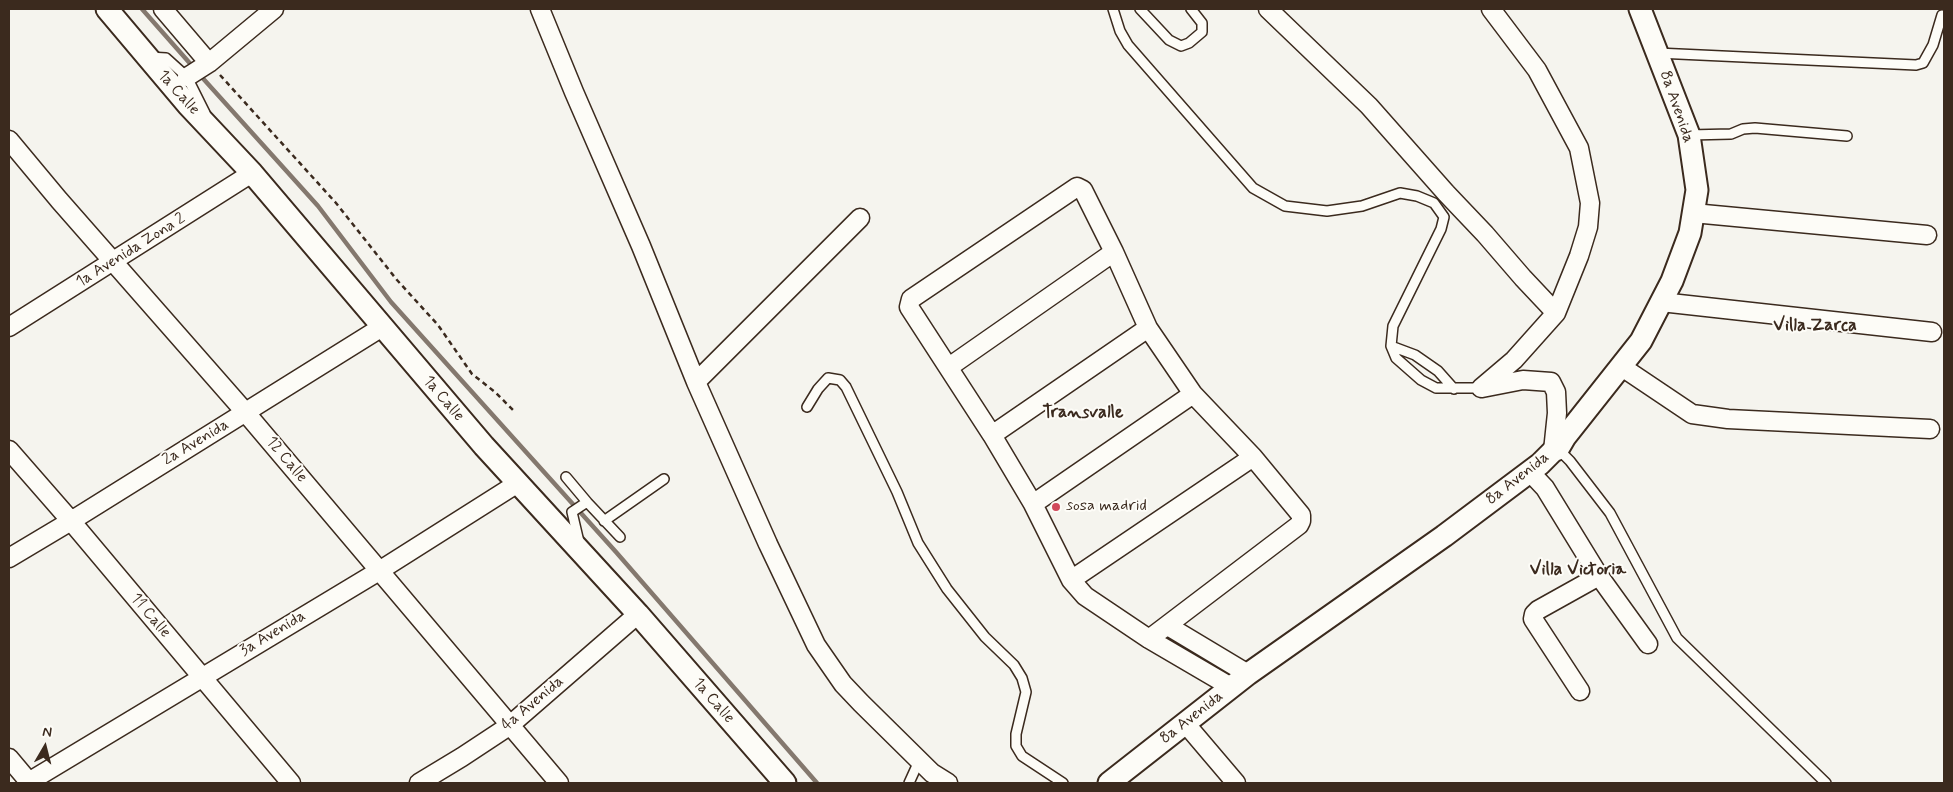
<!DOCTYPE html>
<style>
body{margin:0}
#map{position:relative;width:1953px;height:792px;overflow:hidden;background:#f5f4ee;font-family:Mynerve,sans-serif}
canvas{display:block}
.frame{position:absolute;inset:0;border:10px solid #3b2a1e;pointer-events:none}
.north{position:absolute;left:20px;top:722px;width:50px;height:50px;-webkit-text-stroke:4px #fdfcf7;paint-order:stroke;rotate:8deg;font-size:14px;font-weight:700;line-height:20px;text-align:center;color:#3b2a1e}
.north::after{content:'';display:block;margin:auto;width:18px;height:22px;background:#3b2a1e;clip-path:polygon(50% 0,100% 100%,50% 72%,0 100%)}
</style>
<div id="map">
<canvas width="1953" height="792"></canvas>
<div class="frame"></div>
<div class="north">N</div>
</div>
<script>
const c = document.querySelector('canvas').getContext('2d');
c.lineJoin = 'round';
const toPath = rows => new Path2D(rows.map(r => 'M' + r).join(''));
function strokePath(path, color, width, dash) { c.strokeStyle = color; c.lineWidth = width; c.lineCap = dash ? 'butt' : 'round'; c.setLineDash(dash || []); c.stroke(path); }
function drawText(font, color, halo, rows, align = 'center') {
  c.font = font + ' Mynerve,sans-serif'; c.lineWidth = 4; c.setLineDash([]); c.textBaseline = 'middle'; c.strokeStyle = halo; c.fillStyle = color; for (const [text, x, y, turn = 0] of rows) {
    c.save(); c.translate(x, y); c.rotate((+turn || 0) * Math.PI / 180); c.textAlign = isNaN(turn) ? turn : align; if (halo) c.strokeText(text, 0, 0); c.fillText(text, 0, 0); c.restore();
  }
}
strokePath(toPath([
 [142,9,194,68],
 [199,74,318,206,391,302,616,552,817,783]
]), '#84786e', 4.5);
const service = toPath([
 [1113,9,1120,31,1128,45,1253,188,1285,206,1327,211,1362,206,1400,193,1417,196,1434,203,1444,217,1441,229,1393,326,1391,346,1396,358,1421,380,1436,388,1481,388],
 [1140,9,1169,40,1181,46,1189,43,1202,32,1202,23,1191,9],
 [1657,53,1916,65,1923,63,1933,45,1942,15],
 [149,57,166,58,187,77,205,113],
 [1689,135,1731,134,1743,129,1755,128,1847,136],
 [1391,346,1415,355,1438,371,1454,389],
 [807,407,818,389,828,378,840,380,846,387,897,492,918,543,947,589,985,637,1014,665,1022,678,1026,692,1016,734,1016,746,1022,756,1063,783],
 [1558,449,1570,461,1610,513,1677,638,1826,783],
 [566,477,587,502],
 [604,521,664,479],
 [579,542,572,512,587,502,620,537],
 [909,783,919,761]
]);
const minor = toPath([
 [163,9,209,63],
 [540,9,574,92,641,246,696,382,768,544,816,645,843,684,861,703,932,773,948,783],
 [1268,9,1369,106,1446,193,1485,234,1523,278,1556,313],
 [187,77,209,63,274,9],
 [9,140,59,200,246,413,559,783],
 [1693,213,1927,235],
 [1661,302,1932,332],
 [9,327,252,173],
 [949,367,1114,252],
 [1622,367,1692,414,1728,419,1930,429],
 [696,382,860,218],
 [1481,388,1514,360,1556,313,1579,256,1588,227,1590,203,1579,148,1537,70,1491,9],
 [1482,388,1523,380,1551,382,1556,392,1557,413,1553,451],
 [992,435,1148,328],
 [9,450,71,521,291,783],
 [1530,472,1545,488,1599,576,1648,644],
 [1033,504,1193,394],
 [9,558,71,521,382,327],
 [1071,580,1253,457],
 [1168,626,1248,674],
 [1149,639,1299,525,1301,521,1301,515,1253,457,1193,394,1148,328,1114,252,1083,190,1077,187,911,299,909,307,992,435,1033,504,1071,580,1085,596,1149,639,1231,687],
 [1580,691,1533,619,1534,614,1538,610,1599,576],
 [1185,723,1236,783],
 [9,758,30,783],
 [27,783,379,571,518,483],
 [419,783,462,757,509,726,638,614]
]);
const tertiary = toPath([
 [107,9,188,105,252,173,484,446,638,614,785,783],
 [1109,783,1248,674,1444,536,1540,464,1553,451,1558,449,1565,437,1641,341,1672,281,1690,233,1697,190,1689,135,1640,9]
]);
strokePath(service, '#3b2a1e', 12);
strokePath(minor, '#3b2a1e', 21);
strokePath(tertiary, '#3b2a1e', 25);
strokePath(toPath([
 [220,75,336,203,397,280,438,325,472,374,495,392,514,411]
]), '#3b2a1e', 2.5, [5, 4]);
strokePath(service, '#fdfcf7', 9);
strokePath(minor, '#fdfcf7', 18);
strokePath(tertiary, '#fdfcf7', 21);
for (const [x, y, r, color] of [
 [1056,507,5,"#d1495b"]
]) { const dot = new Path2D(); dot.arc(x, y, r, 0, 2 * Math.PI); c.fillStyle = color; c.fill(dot); strokePath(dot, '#fdfcf7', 2); }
drawText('16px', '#3b2a1e', '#fdfcf7', [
 ["1a Calle",178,93,48],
 ["8a Avenida",1676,107,71],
 ["1a Avenida Zona 2",131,251,-32],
 ["1a Calle",443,399,50],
 ["2a Avenida",196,443,-31],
 ["12 Calle",286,460,50],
 ["8a Avenida",1518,479,-38],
 ["11 Calle",150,616,50],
 ["3a Avenida",273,634,-31],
 ["1a Calle",713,701,49],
 ["4a Avenida",533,704,-40],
 ["8a Avenida",1192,718,-38]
]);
drawText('16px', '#3b2a1e', '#fdfcf7', [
 ["sosa madrid",1066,507]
], 'left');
drawText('bold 18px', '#3b2a1e', '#fdfcf7', [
 ["Villa Zarca",1815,326],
 ["Transvalle",1083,413],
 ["Villa Victoria",1578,570]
]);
</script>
